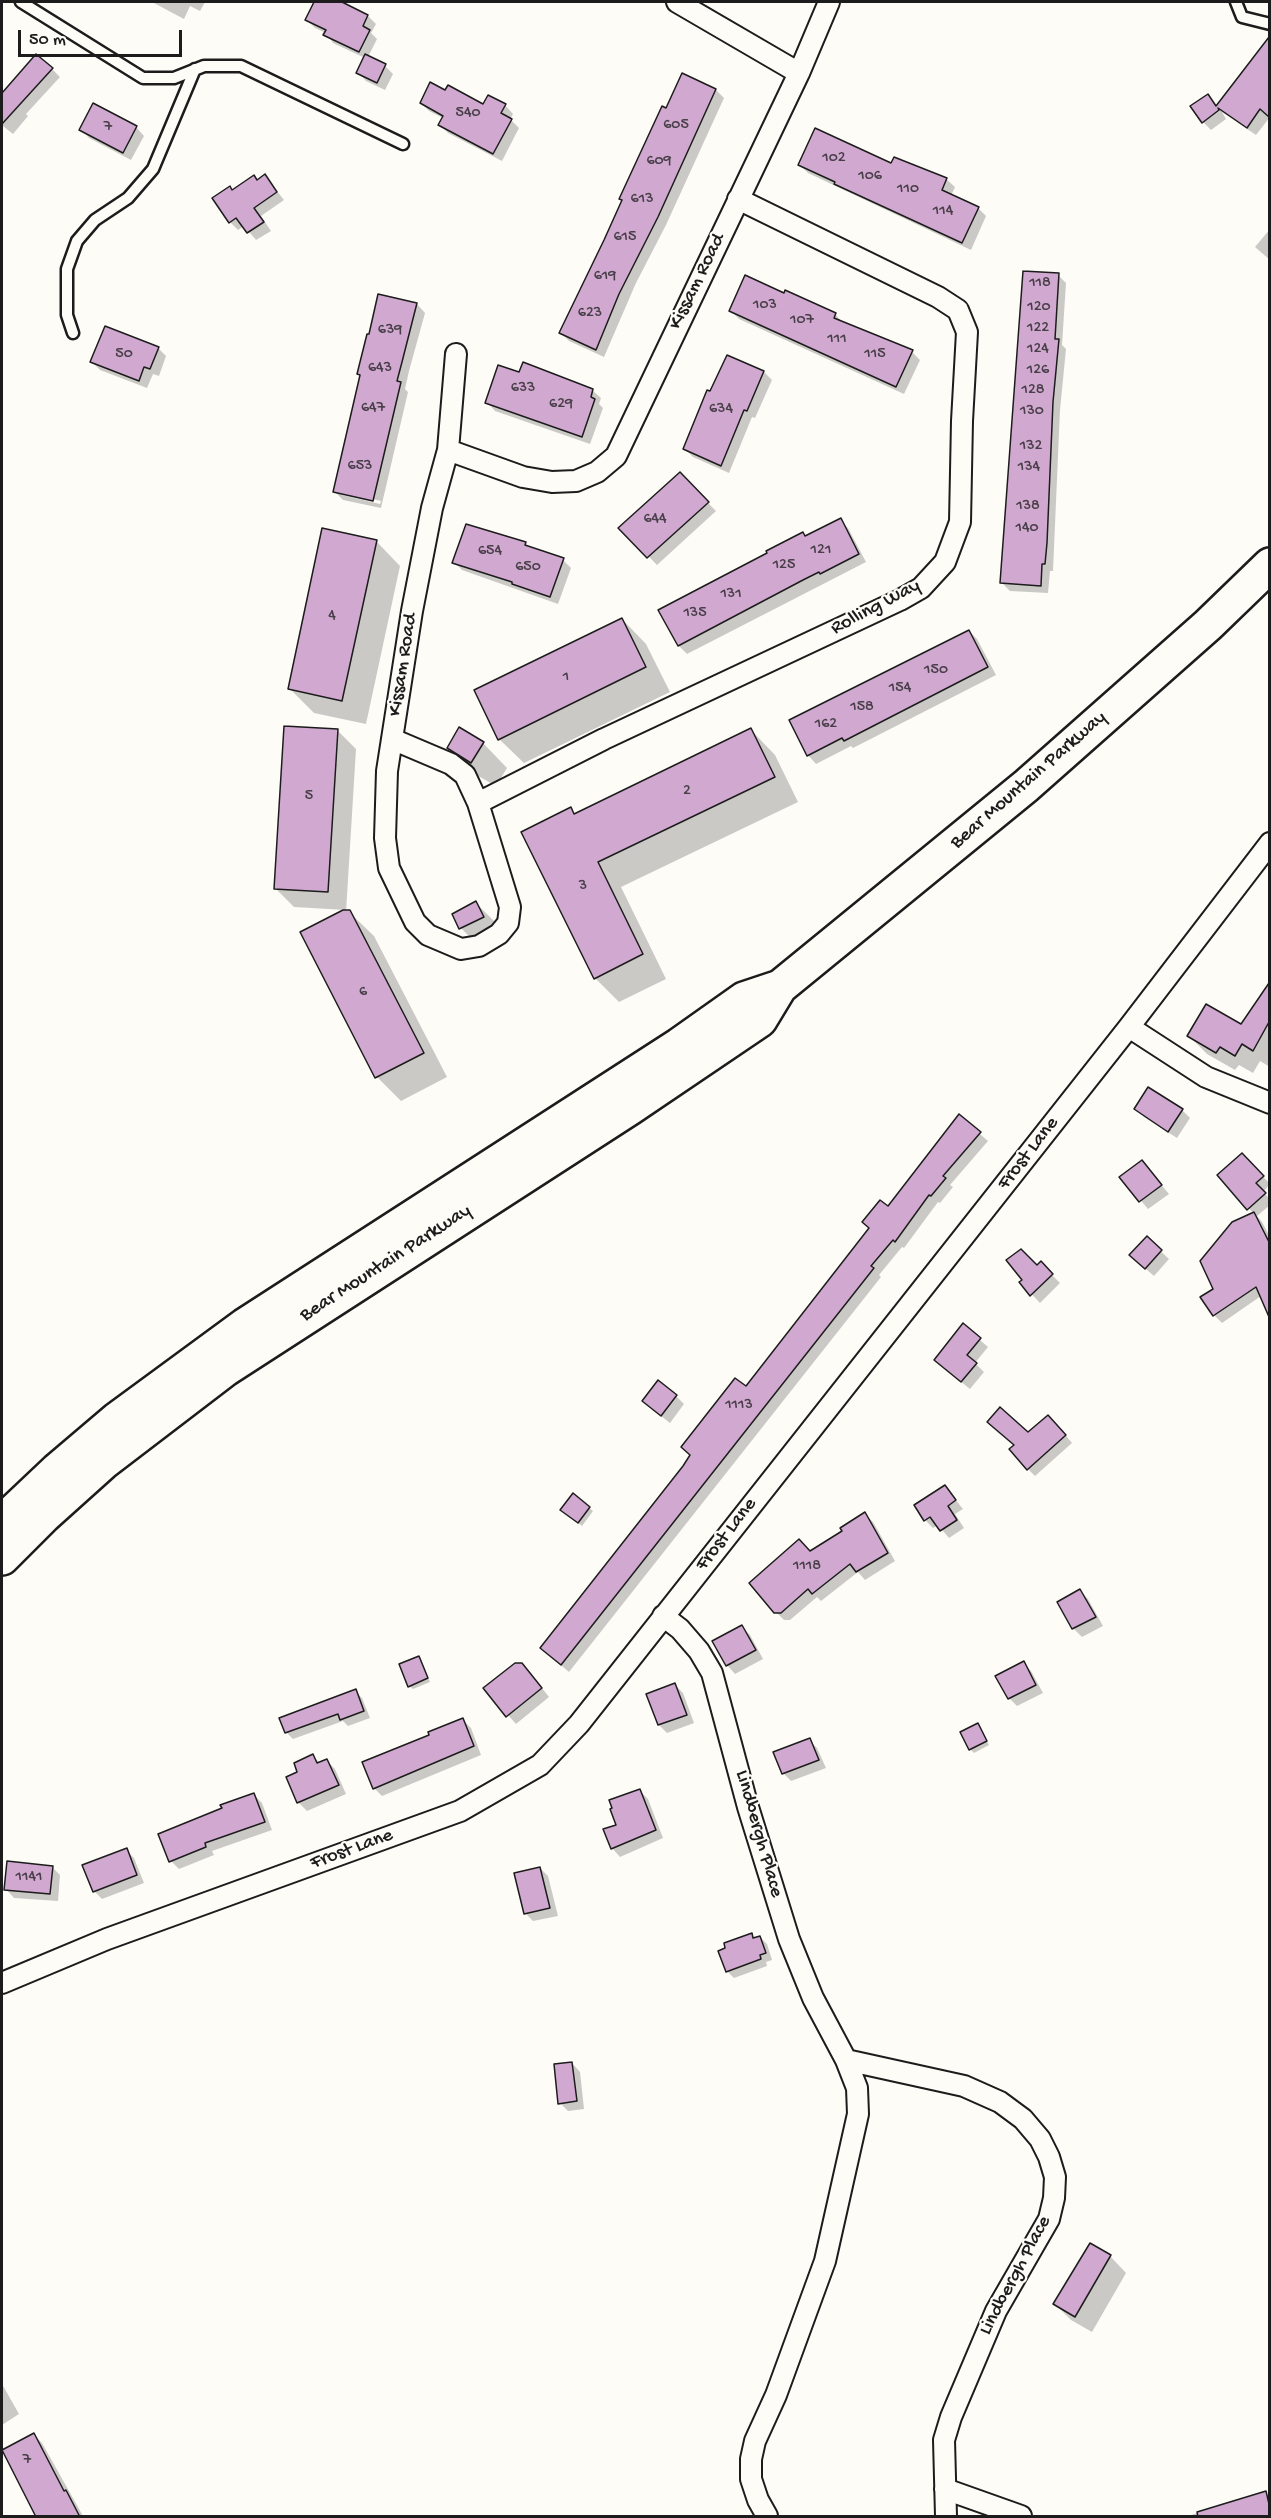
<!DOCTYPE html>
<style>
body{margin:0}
#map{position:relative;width:1271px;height:2518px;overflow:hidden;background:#fdfcf7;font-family:"Gochi Hand",sans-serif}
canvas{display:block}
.frame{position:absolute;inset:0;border:3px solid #1c1c1c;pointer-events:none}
.scale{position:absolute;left:18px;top:30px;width:164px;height:27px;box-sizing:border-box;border:3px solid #1c1c1c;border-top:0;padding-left:8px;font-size:18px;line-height:21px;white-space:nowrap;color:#1c1c1c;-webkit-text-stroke:4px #fdfcf7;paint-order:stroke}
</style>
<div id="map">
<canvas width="1271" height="2518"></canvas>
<div class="frame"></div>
<div class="scale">50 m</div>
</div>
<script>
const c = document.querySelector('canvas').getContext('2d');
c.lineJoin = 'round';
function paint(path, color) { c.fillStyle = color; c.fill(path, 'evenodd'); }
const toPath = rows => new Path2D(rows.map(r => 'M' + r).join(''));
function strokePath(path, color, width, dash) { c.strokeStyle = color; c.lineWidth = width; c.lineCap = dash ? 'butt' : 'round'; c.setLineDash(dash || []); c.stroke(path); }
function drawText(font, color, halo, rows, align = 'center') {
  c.font = font + ' "Gochi Hand",sans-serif'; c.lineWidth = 4.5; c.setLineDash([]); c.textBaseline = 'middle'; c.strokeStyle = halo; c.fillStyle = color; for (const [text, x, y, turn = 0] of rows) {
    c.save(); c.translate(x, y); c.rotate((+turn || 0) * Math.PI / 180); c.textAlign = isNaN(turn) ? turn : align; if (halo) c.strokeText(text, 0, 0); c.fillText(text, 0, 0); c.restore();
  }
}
paint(toPath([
 [152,2,205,2,200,11,190,6,184,19],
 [316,2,338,2,368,16,376,24,371,33,377,39,368,57,385,66,393,74,385,90,366,81,358,72,365,58,333,43,326,33,315,28,307,20],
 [1270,39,1270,117,1256,135,1222,112,1226,119,1211,130,1203,122,1207,96,1218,107],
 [52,69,60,77,26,114,28,116,13,134,3,126,2,127,2,93],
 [716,90,724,98,666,225,636,283,604,357,569,341,561,333],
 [421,103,505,105,513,114,510,119,519,128,502,161,448,133,440,125,443,118,429,111],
 [136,127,144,136,131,160,89,138,81,129],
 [800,165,892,165,946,179,955,187,951,196,978,208,986,216,971,250,808,173],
 [265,176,284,200,261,216,271,231,256,240,244,226,238,230,230,222,233,191,254,177,258,181],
 [1270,229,1270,260,1255,247],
 [1058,275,1066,283,1062,345,1066,349,1060,410,1053,571,1050,571,1048,593,1010,591,1002,583],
 [417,304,425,313,409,371,405,389,408,392,381,508,343,500,334,491],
 [342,492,381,501,380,504,342,495],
 [731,311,835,314,843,323,912,352,920,360,904,394,739,319],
 [158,348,166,356,159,376,153,374,147,388,100,370,92,362],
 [728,357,764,372,772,380,755,418,752,417,729,473,693,457,685,449],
 [520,374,592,390,601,398,599,404,603,408,590,444,495,411,487,402],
 [680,475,716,511,657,565,621,528],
 [840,520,848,528,866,562,687,654,679,646,769,554,803,534,806,537],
 [376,541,400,566,366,724,314,713,290,689],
 [525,543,530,549,563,560,571,568,558,604,462,570,454,562],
 [622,619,646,644,670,692,524,763,499,739],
 [969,631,977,639,996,675,853,748,851,746,816,764,808,755,791,721],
 [751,730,775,755,798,802,621,887,666,979,619,1002,595,978,571,809,576,815],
 [338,731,356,749,346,912,349,912,374,936,447,1077,401,1101,377,1077,346,910,294,907,275,888],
 [483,743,507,768,496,786,473,773,449,748],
 [476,903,501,928,507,941,485,953,461,928],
 [1270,986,1270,1067,1260,1061,1253,1073,1239,1065,1235,1070,1207,1054,1189,1036,1242,1026],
 [1136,1109,1182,1110,1190,1118,1177,1138,1144,1117],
 [959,1116,988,1141,950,1185,953,1187,940,1203,938,1202,904,1248,902,1247,879,1275,881,1277,569,1672,550,1656,746,1389],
 [1142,1162,1169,1194,1148,1209,1121,1177],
 [1250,1163,1270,1184,1263,1192,1270,1199,1270,1205,1257,1216,1262,1222,1270,1237,1270,1313,1261,1296,1222,1323,1214,1315,1214,1289,1254,1214,1219,1175],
 [1147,1238,1169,1259,1154,1276,1139,1263],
 [1041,1264,1060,1283,1040,1303,1021,1283],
 [963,1325,988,1347,975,1363,984,1372,970,1389,944,1368],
 [676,1396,684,1404,670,1423,652,1409],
 [1056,1424,1072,1443,1035,1476,1028,1469,1028,1434],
 [945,1487,963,1509,955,1514,964,1528,949,1538,938,1525,933,1528,925,1520],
 [589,1508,593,1511,582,1526,566,1513],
 [865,1514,873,1522,895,1561,865,1580,858,1572,821,1601,817,1597,790,1620,784,1620,776,1612,810,1553,844,1532],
 [1080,1591,1088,1599,1103,1626,1082,1637,1074,1629,1059,1602],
 [742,1627,750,1635,763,1659,735,1674,727,1665,714,1642],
 [419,1658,430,1682,413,1689,409,1686],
 [1023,1663,1031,1671,1043,1693,1017,1706,1009,1698],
 [530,1673,549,1697,516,1724,485,1689],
 [675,1685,683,1693,694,1723,667,1733,659,1725,648,1695],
 [355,1691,362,1698,370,1718,348,1726,343,1721,293,1739,286,1732],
 [463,1720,471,1728,481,1755,382,1796,374,1788,431,1736],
 [978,1725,989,1745,974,1753,970,1749],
 [809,1740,817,1748,826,1768,791,1781,783,1773],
 [313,1756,320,1763,327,1761,335,1769,346,1794,307,1811,299,1803,288,1778,299,1773],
 [640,1791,648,1799,663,1838,620,1857,612,1848,618,1825,614,1809],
 [254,1795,262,1803,272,1830,212,1851,214,1855,179,1869,171,1861,224,1809],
 [126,1850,134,1858,144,1883,102,1899,94,1891],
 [52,1867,60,1875,58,1901,14,1898,6,1889],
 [540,1868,548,1876,558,1916,533,1921,525,1913],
 [751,1934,755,1939,760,1937,767,1944,772,1960,766,1962,767,1966,734,1978,727,1971],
 [572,2063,580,2072,584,2109,568,2111,560,2103],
 [1110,2256,1126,2273,1092,2332,1071,2320,1055,2304],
 [2,2384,19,2414,2,2425],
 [34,2435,42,2443,83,2516,39,2516],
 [1265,2493,1270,2497,1270,2516,1188,2516]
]), '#0003');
const building = toPath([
 [314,2,342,2,368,15,363,26,370,30,359,52,323,35,326,30,305,20,314,2],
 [1269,37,1269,117,1260,109,1247,128,1218,108,1219,110,1202,123,1190,106,1208,94,1216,106,1269,37],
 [36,54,53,68,2,124,2,93,36,54],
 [365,54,386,64,377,83,356,73,365,54],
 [682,73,716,89,658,217,619,294,596,350,559,333,604,240,622,200,619,199,662,106,666,108,682,73],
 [430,82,445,90,448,85,483,104,488,95,506,104,501,113,512,119,493,154,438,125,443,116,420,103,430,82],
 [93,103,137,126,123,153,79,130,93,103],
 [815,128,891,163,894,157,947,178,942,190,979,207,962,243,834,184,835,182,798,165,815,128],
 [265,174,277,192,254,208,264,222,247,233,236,218,229,223,212,198,230,186,232,190,254,175,257,180,265,174],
 [1023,271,1059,273,1055,339,1059,339,1053,402,1047,543,1045,564,1042,564,1041,586,1000,583,1023,271],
 [745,275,784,293,785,290,836,313,834,318,913,350,896,387,729,311,745,275],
 [378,294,417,303,402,362,397,381,401,382,373,501,333,492,360,375,357,374,367,334,369,334,378,294],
 [105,326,159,347,150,369,144,367,139,381,90,362,105,326],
 [727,355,764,371,747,411,744,410,721,466,683,449,707,390,710,391,727,355],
 [523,362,593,389,591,397,595,399,582,437,485,403,498,365,519,372,523,362],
 [680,472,709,502,647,558,618,528,680,472],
 [841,518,859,554,820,574,819,572,803,580,678,646,658,610,767,553,766,551,803,532,805,536,841,518],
 [466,524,526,542,525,545,564,558,550,597,512,584,512,582,452,563,466,524],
 [322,528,377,540,342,701,288,689,322,528],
 [622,618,646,667,498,740,474,690,622,618],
 [969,630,988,667,844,741,842,738,807,756,789,720,969,630],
 [284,726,338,729,328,892,274,889,284,726],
 [459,727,484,742,471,763,447,748,459,727],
 [751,728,775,777,598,862,643,954,594,979,521,832,571,807,574,814,751,728],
 [476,901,484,917,459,929,452,914,476,901],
 [343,910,350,910,424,1053,375,1078,300,932,343,910],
 [1269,983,1269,1022,1253,1051,1242,1044,1235,1056,1220,1047,1216,1053,1187,1036,1206,1004,1241,1024,1269,983],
 [1148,1087,1183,1109,1168,1132,1134,1109,1148,1087],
 [959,1114,981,1132,943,1176,946,1178,931,1196,929,1195,895,1242,893,1240,871,1266,874,1268,561,1665,540,1648,683,1466,690,1455,681,1447,735,1378,746,1386,869,1228,862,1222,880,1200,888,1206,959,1114],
 [1242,1153,1264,1176,1256,1183,1266,1193,1247,1210,1217,1175,1242,1153],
 [1142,1160,1162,1185,1139,1202,1119,1177,1142,1160],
 [1254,1212,1269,1242,1269,1317,1256,1287,1213,1316,1200,1297,1213,1289,1200,1261,1232,1222,1254,1212],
 [1147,1236,1162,1250,1145,1269,1129,1255,1147,1236],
 [1021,1249,1037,1265,1041,1261,1053,1274,1030,1296,1019,1282,1022,1280,1006,1260,1021,1249],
 [963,1323,981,1338,967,1355,977,1363,961,1382,934,1360,963,1323],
 [658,1380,677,1395,661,1416,642,1401,658,1380],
 [1000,1407,1028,1432,1048,1415,1066,1435,1027,1470,1009,1449,1014,1445,987,1422,1000,1407],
 [945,1485,956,1500,948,1506,957,1520,940,1531,930,1517,924,1521,914,1505,945,1485],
 [573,1493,590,1507,578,1523,560,1510,573,1493],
 [865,1512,888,1553,856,1572,850,1564,812,1594,808,1589,781,1613,774,1613,749,1583,799,1539,810,1551,842,1531,840,1528,865,1512],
 [1080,1589,1096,1617,1072,1629,1057,1602,1080,1589],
 [742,1625,756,1650,726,1666,712,1641,742,1625],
 [419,1656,428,1678,408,1687,399,1664,419,1656],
 [1024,1661,1036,1685,1008,1699,995,1676,1024,1661],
 [515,1663,522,1663,542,1688,506,1717,483,1688,515,1663],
 [675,1683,687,1715,658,1725,646,1694,675,1683],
 [356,1689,364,1711,340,1720,338,1714,285,1733,279,1718,356,1689],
 [463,1718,474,1746,373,1789,362,1762,429,1735,428,1732,463,1718],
 [978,1723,987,1741,969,1750,960,1732,978,1723],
 [810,1738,819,1760,782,1774,773,1752,810,1738],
 [313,1754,317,1763,327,1759,339,1785,297,1803,286,1777,297,1772,294,1763,313,1754],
 [640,1789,656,1830,611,1849,603,1829,616,1825,610,1809,612,1808,609,1800,640,1789],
 [254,1793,265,1822,205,1843,206,1847,169,1862,158,1834,222,1808,220,1805,254,1793],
 [127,1848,137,1875,93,1892,82,1865,127,1848],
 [7,1861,53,1866,50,1894,4,1890,7,1861],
 [540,1867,550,1908,524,1914,514,1873,540,1867],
 [752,1933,753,1938,760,1936,766,1953,760,1955,761,1959,726,1972,718,1951,725,1948,724,1943,752,1933],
 [572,2062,577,2101,558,2104,554,2064,572,2062],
 [1090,2243,1111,2255,1075,2317,1053,2304,1090,2243],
 [34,2433,64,2491,66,2490,80,2517,36,2517,2,2450,34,2433],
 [1266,2491,1269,2504,1269,2517,1198,2517,1197,2512,1266,2491]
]);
paint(building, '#d1a9d0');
strokePath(building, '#1c1c1c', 1.5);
const service = toPath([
 [21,2,143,78,174,78,204,66,241,66,403,144],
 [1236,2,1242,17,1270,24],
 [73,333,67,315,67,269,77,241,95,220,128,198,153,169,195,69]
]);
const minor = toPath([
 [677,2,799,73],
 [448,450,523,477,552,482,576,481,597,472,616,456,799,73,829,2],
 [392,739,451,764,465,775,478,803,510,907,508,923,499,934,479,946,461,949,428,935,415,922,389,868,385,838,387,771,412,611,432,508,448,450,456,354],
 [478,803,604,739,900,600,921,588,945,562,960,522,962,421,967,332,958,310,938,297,738,199],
 [1129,1027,1206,1077,1270,1103],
 [663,1616,680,1629,699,1651,712,1673,748,1807,789,1939,813,1998,846,2060,857,2088,858,2114,825,2261,776,2395,755,2441,751,2459,751,2479,758,2500,767,2516],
 [2,1983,107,1939,460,1811,540,1765,579,1724,1129,1027,1270,843],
 [846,2060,964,2086,1000,2102,1023,2119,1040,2139,1049,2157,1055,2177,1054,2198,1049,2219,996,2311,951,2417,944,2440,946,2516],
 [945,2489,1021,2516]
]);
const trunk = toPath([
 [2,1522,57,1470,117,1419,245,1325,679,1045,744,999,780,987],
 [2,1558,44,1516,103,1463,226,1369,630,1108,760,1020,780,987,1026,786,1208,625,1270,565]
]);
strokePath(service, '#1c1c1c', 15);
strokePath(minor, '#1c1c1c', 24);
strokePath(trunk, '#1c1c1c', 38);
strokePath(service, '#fdfcf7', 10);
strokePath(minor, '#fdfcf7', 20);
strokePath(trunk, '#fdfcf7', 33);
drawText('16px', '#493f49', null, [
 ["540",468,114],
 ["605",676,126],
 ["7",108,128],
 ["102",834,159],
 ["609",659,162],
 ["106",870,177],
 ["110",908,190],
 ["613",642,200],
 ["114",943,212],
 ["615",625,238],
 ["619",605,277],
 ["118",1040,284],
 ["103",765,306],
 ["120",1039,308],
 ["623",590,314],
 ["107",802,321],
 ["122",1038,329],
 ["639",390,331],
 ["111",837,340],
 ["124",1038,350],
 ["50",124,355],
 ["115",875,355],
 ["643",380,369],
 ["126",1038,371],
 ["633",523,389],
 ["128",1033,391],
 ["629",561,405],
 ["647",373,409],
 ["634",721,410],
 ["130",1032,412],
 ["132",1031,447],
 ["653",360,467],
 ["134",1029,468],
 ["138",1028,507],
 ["644",655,520],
 ["140",1027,529],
 ["121",821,551],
 ["654",490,552],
 ["125",784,566],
 ["650",528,568],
 ["131",731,595],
 ["135",695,614],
 ["4",332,617],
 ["150",936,671],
 ["1",566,678],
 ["154",900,689],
 ["158",862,708],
 ["162",826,725],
 ["2",687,792],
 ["5",309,797],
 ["3",583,887],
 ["6",363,993],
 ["1113",739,1406],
 ["1118",807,1567],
 ["1141",29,1878],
 ["7",27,2461]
]);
drawText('20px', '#1c1c1c', '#fdfcf7', [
 ["Kissam Road",698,282,-64],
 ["Rolling Way",876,608,-28],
 ["Kissam Road",404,665,-81],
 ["Bear Mountain Parkway",1029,781,-41],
 ["Frost Lane",1029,1154,-52],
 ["Bear Mountain Parkway",386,1264,-33],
 ["Frost Lane",727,1535,-52],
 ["Lindbergh Place",758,1834,74],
 ["Frost Lane",352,1850,-20],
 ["Lindbergh Place",1016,2276,-62]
]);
</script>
